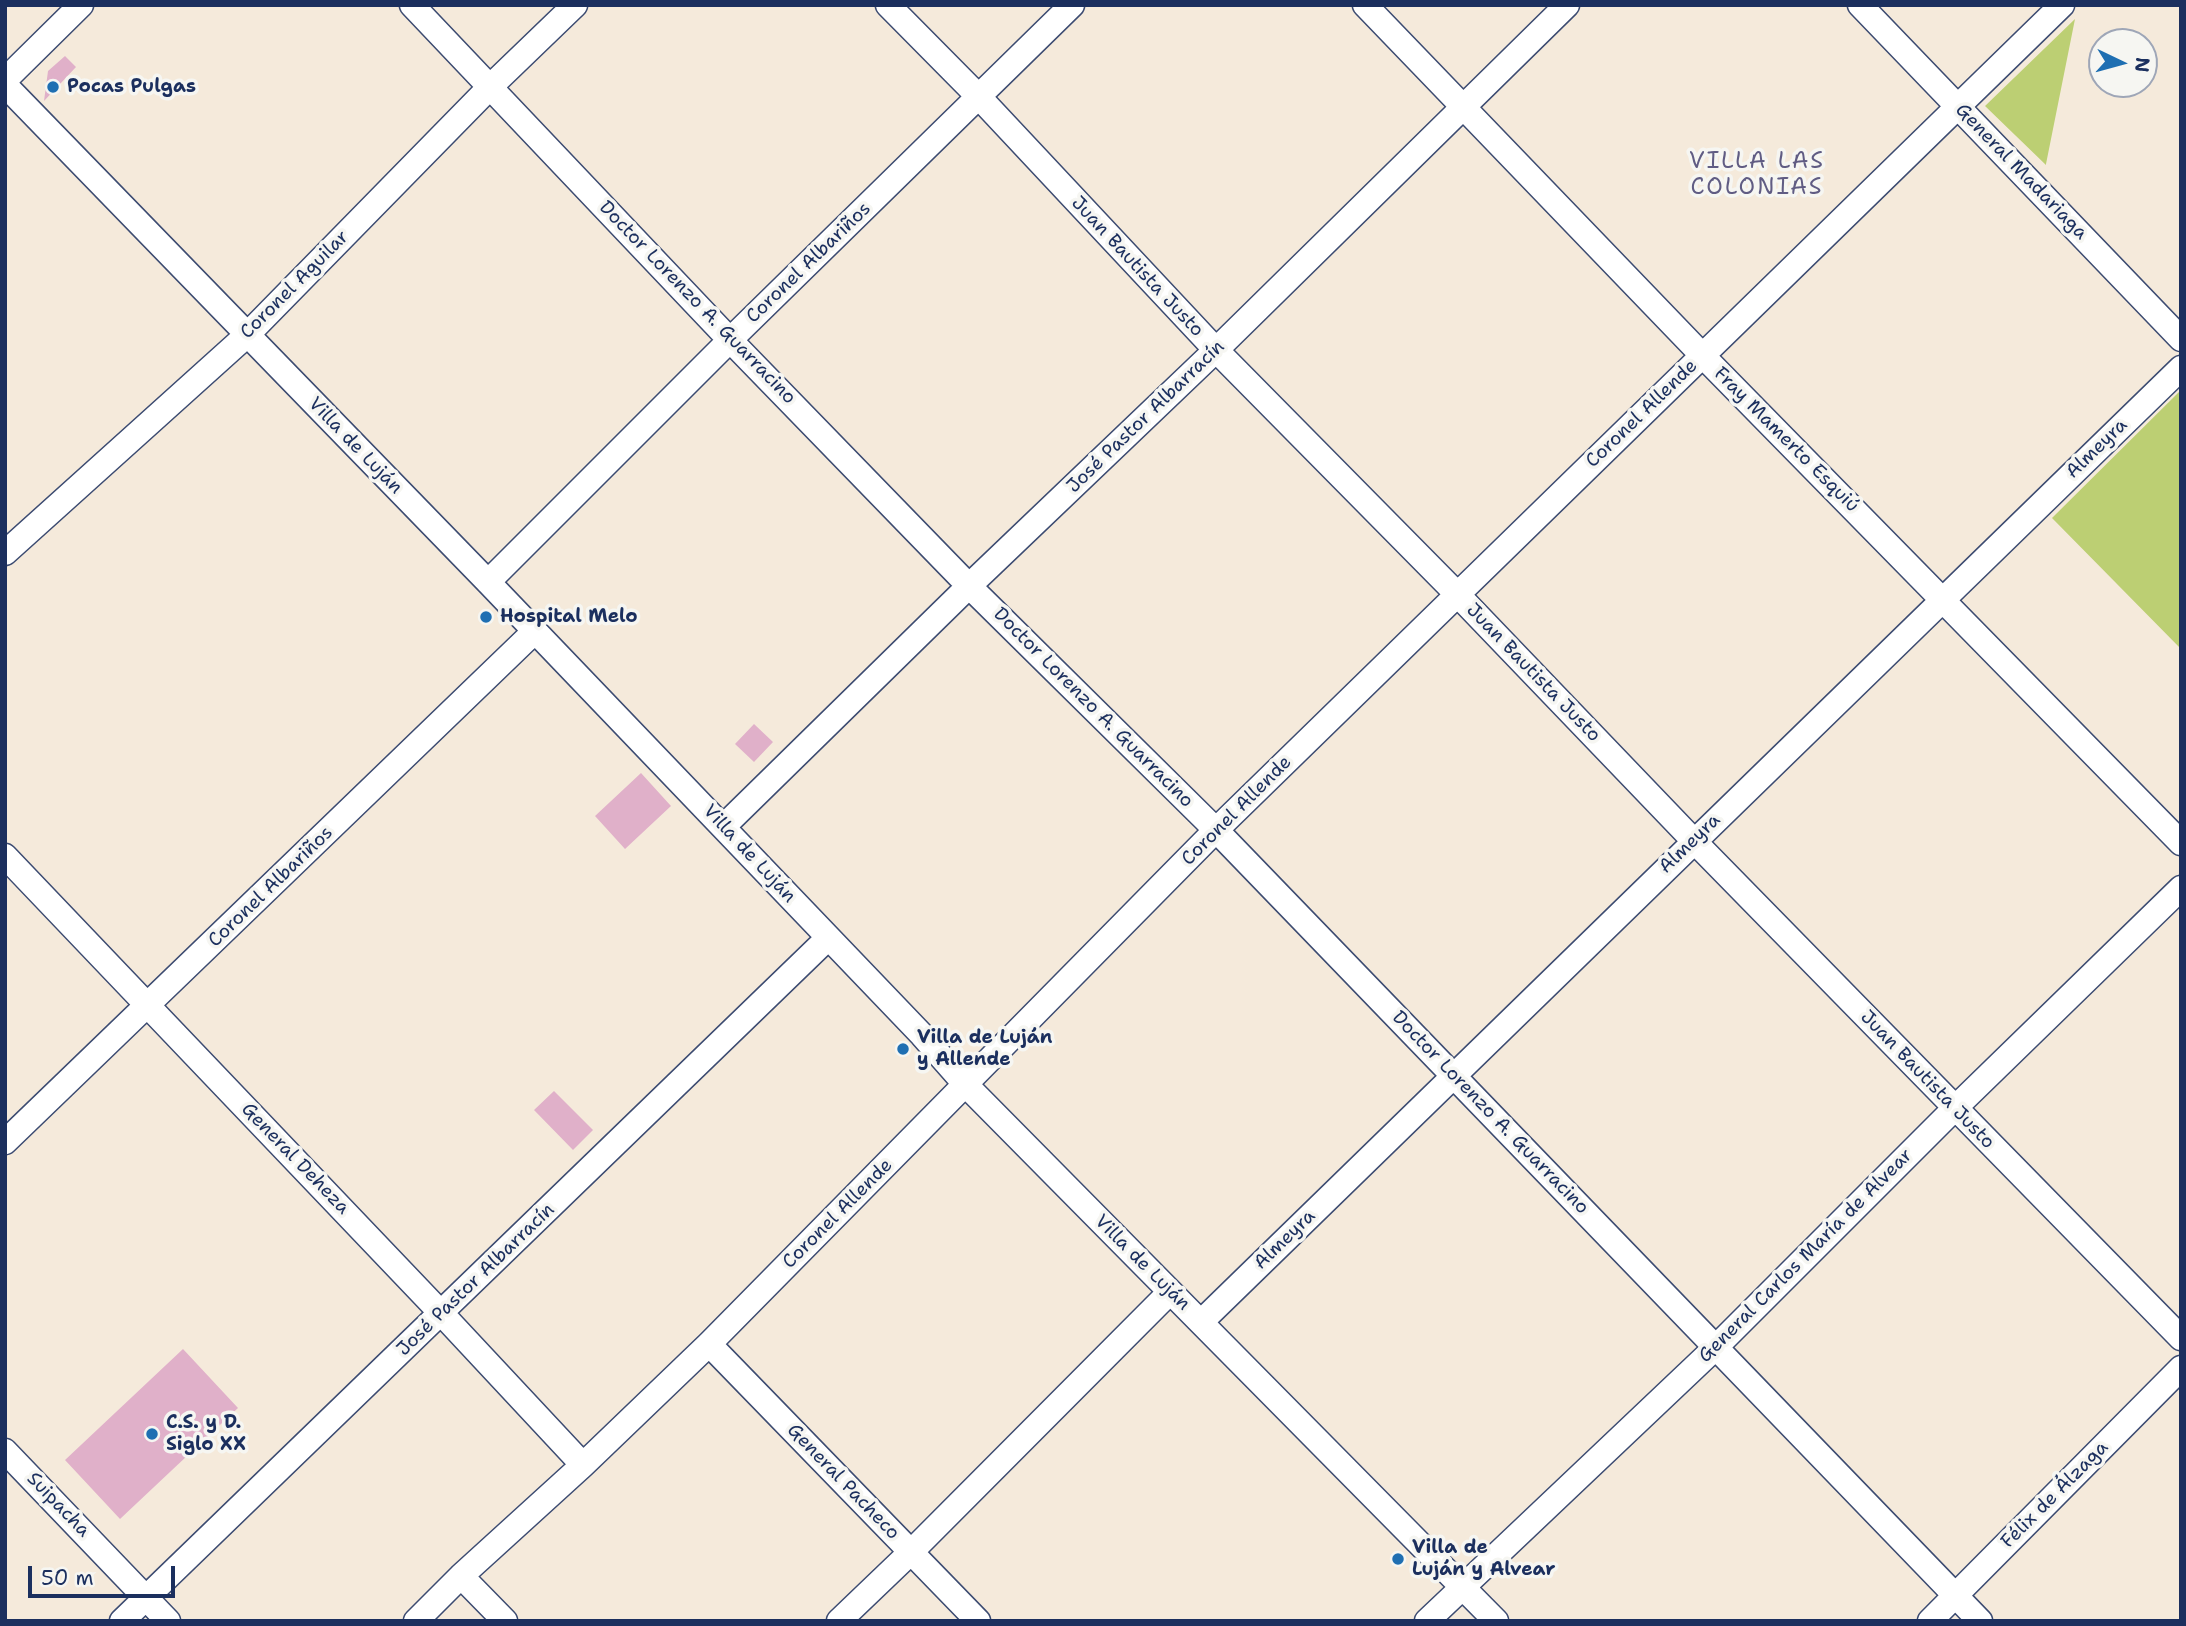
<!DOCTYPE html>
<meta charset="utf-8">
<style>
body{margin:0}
#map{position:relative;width:2186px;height:1626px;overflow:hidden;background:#f5eadb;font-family:"Shantell Sans",sans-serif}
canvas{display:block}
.frame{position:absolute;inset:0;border:7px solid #1b2f5e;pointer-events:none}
.north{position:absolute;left:2088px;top:28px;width:70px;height:70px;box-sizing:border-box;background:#f6f6f2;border:2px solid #9ea6b7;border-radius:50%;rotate:95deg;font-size:19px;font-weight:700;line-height:28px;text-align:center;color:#1b2f5e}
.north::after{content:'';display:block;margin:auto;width:24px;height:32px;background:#1f6fb2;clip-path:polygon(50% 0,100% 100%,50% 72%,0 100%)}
.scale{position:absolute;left:28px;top:1566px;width:147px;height:32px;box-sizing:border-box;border:4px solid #1b2f5e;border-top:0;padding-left:9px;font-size:21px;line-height:24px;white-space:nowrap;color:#1b2f5e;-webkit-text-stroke:5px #f6f6f2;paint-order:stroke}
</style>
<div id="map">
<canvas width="2186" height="1626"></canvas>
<div class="frame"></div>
<div class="north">N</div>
<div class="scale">50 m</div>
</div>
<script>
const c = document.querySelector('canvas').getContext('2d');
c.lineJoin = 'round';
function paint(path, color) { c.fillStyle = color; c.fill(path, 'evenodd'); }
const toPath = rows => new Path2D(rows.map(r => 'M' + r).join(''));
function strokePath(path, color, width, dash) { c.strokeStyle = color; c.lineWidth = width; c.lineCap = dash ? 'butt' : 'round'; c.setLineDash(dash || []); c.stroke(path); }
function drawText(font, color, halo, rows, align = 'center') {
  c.font = font + ' "Shantell Sans",sans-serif'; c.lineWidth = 7; c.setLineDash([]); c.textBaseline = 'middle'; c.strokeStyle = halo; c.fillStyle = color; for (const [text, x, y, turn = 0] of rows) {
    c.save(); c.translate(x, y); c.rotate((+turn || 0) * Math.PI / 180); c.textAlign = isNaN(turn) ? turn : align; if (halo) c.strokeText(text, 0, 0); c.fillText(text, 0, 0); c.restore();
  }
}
paint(toPath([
 [2075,19,2046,164,2046,165,1985,106],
 [2181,390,2181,649,2052,518]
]), '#bccf73');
paint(toPath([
 [65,56,76,67,44,101,48,71],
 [754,724,773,742,754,762,735,744],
 [641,773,671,806,625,849,595,816],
 [554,1091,593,1130,573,1150,534,1110],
 [183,1349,238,1408,120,1519,65,1460]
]), '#e0b0c9');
const minor = toPath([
 [412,5,730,340,969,586,1216,830,1980,1621],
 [888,5,979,97,1216,350,1457,594,1694,841,2181,1338],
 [1365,5,1702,355,2181,843],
 [1860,5,2181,339],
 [5,80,81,5],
 [5,85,488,582,922,1035,966,1085,1496,1621],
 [5,553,247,335,491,86,575,5],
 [488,582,730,340,1072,5],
 [723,827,969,586,1216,350,1567,5],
 [5,856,442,1314,583,1465],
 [5,1142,535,631],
 [1201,1322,2181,368],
 [709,1344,978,1621],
 [5,1451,168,1621],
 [461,1576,505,1621],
 [122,1621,828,938],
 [416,1621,461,1576,583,1465,709,1344,1216,830,2062,5],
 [839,1621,911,1552,1170,1292],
 [1427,1621,1715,1348,1955,1108,2181,888],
 [1930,1621,2181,1368]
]);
strokePath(minor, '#3c4b71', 27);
strokePath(minor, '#fff', 24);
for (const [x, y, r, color] of [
 [53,87,7,"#1f6fb2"],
 [486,617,7,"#1f6fb2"],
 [903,1049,7,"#1f6fb2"],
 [152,1434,7,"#1f6fb2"],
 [1398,1559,7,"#1f6fb2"]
]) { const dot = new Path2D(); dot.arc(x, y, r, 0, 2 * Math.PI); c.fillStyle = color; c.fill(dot); strokePath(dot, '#f6f6f2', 2.5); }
drawText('bold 19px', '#1b2f5e', '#f6f6f2', [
 ["Pocas Pulgas",67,87],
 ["Hospital Melo",500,617],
 ["Villa de Luján",917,1038],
 ["y Allende",917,1060],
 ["C.S. y D.",166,1423],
 ["Siglo XX",166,1445],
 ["Villa de",1412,1548],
 ["Luján y Alvear",1412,1570]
], 'left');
drawText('19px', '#1b2f5e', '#f6f6f2', [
 ["General Madariaga",2021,172,46],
 ["Coronel Albariños",809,263,-44],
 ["Juan Bautista Justo",1137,267,47],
 ["Coronel Aguilar",295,285,-45],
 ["Doctor Lorenzo A. Guarracino",697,303,46],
 ["Coronel Allende",1642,414,-44],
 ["José Pastor Albarracín",1146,417,-44],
 ["Fray Mamerto Esquiú",1786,440,45],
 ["Villa de Luján",355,446,46],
 ["Almeyra",2097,449,-44],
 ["Juan Bautista Justo",1533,673,46],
 ["Doctor Lorenzo A. Guarracino",1093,708,45],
 ["Coronel Allende",1237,811,-45],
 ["Almeyra",1690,844,-44],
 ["Villa de Luján",749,854,47],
 ["Coronel Albariños",271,887,-44],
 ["Juan Bautista Justo",1927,1080,46],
 ["Doctor Lorenzo A. Guarracino",1490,1113,46],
 ["General Deheza",295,1159,46],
 ["Coronel Allende",838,1214,-45],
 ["Almeyra",1285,1240,-44],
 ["General Carlos María de Alvear",1806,1256,-45],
 ["Villa de Luján",1142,1263,45],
 ["José Pastor Albarracín",476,1280,-44],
 ["General Pacheco",843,1482,46],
 ["Félix de Álzaga",2055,1495,-45],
 ["Suipacha",58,1505,46]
]);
c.letterSpacing = '2px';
drawText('23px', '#605c83', '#f6f6f2', [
 ["VILLA LAS",1757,162],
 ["COLONIAS",1757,188]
]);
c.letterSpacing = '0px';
</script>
